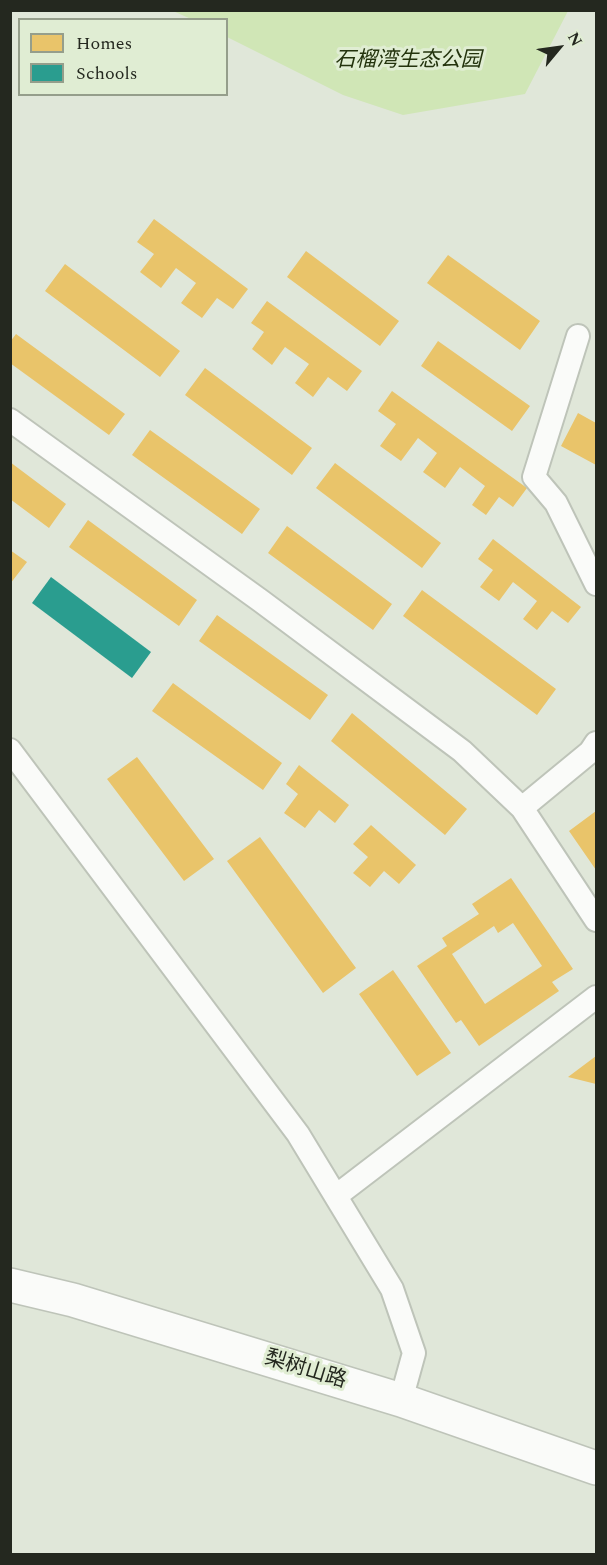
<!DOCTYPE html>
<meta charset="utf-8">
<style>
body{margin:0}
#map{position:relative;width:607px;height:1565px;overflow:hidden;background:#e0e7d9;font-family:Spectral,serif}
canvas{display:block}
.frame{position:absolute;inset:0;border:12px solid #24281f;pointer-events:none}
.legend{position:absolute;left:18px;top:18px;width:210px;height:78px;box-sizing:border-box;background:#e0edd3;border:2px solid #959e8b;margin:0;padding:8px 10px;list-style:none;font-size:18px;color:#24281f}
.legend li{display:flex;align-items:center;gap:12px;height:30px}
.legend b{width:30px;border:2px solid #959e8b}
.north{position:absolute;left:529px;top:18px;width:60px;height:60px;-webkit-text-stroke:4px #e0edd3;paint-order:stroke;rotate:61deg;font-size:16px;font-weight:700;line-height:24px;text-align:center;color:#24281f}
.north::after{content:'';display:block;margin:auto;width:21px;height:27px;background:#24281f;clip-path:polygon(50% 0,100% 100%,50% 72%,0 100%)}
</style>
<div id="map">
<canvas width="607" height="1565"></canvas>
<div class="frame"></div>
<ul class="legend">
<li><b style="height:16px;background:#e9c46a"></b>Homes</li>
<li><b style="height:16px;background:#2a9d8f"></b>Schools</li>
</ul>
<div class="north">N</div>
</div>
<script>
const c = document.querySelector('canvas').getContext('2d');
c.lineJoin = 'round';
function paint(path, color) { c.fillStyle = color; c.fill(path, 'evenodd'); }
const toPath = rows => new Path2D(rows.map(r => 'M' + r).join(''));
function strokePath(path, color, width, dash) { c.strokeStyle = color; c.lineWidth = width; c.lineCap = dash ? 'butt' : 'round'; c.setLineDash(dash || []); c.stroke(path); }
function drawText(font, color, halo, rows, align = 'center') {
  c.font = font + ' Spectral,"Noto Sans SC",serif'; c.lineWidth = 6; c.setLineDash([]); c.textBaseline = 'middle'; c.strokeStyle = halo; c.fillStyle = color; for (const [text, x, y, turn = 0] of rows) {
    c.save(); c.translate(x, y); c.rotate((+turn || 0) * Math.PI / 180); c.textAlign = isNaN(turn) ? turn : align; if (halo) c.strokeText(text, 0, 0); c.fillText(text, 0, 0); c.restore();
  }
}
paint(toPath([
 [173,11,568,11,525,94,403,115,343,95,227,37,226,20,191,19]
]), '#d0e6b6');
paint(toPath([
 [154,219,248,289,233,309,217,298,202,318,181,303,196,283,176,268,161,288,140,272,154,254,137,242],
 [306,251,399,321,380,346,287,277],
 [448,255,540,321,520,350,427,283],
 [65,264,180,351,160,377,45,291],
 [267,301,362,371,347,391,328,377,313,397,295,383,309,364,285,347,272,365,252,349,264,332,251,323],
 [16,334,125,414,109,435,10,363,10,342],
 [438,341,530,406,512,431,421,366],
 [205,368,312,448,292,475,185,395],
 [392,391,527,488,513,507,499,497,486,515,472,505,485,486,460,467,445,488,423,472,437,453,418,438,401,461,380,446,396,424,378,411],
 [578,413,596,423,596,465,561,446],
 [150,430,260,509,242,534,132,455],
 [10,462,66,504,49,528,10,499],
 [335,463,441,543,422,568,316,488],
 [88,520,197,600,179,626,69,547],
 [287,526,392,604,373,630,268,553],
 [493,539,581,607,568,623,552,611,537,630,523,619,537,601,513,582,499,601,480,587,493,570,478,559],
 [10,550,27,562,10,584],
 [422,590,556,689,537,715,403,616],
 [217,615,328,695,310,720,199,641],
 [173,683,282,763,263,790,152,711],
 [352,713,467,809,445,835,331,741],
 [137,757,214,859,184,881,107,779],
 [299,765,349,805,335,823,319,810,305,828,284,813,298,794,286,784],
 [596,811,596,870,569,831],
 [371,825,416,865,399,884,384,871,370,887,353,873,368,857,353,844],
 [260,837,356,968,323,993,227,861],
 [511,878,573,969,552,982,559,991,479,1046,461,1020,456,1023,417,966,447,946,442,938,479,914,472,904],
 [513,923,542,966,485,1004,452,954,494,926,498,933],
 [393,970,451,1053,417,1076,359,994],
 [596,1056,596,1084,568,1077]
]), '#e9c46a');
paint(toPath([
 [51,577,151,652,132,678,32,603]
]), '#2a9d8f');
const minor = toPath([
 [578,336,534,477,556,503,596,584],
 [10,420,261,601,462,751,522,808,596,920],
 [10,750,298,1134,392,1289,414,1353,401,1400],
 [522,808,590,752,596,743],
 [336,1196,596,997]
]);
const secondary = toPath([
 [10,1285,73,1300,401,1400,596,1468]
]);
strokePath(minor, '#bec4b9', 26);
strokePath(secondary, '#bec4b9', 36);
strokePath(minor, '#fafbf9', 22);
strokePath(secondary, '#fafbf9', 33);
drawText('italic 21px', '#23330d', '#e0edd3', [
 ["石榴湾生态公园",408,62]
]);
drawText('21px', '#24281f', '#e0edd3', [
 ["梨树山路",305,1371,17]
]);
</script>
